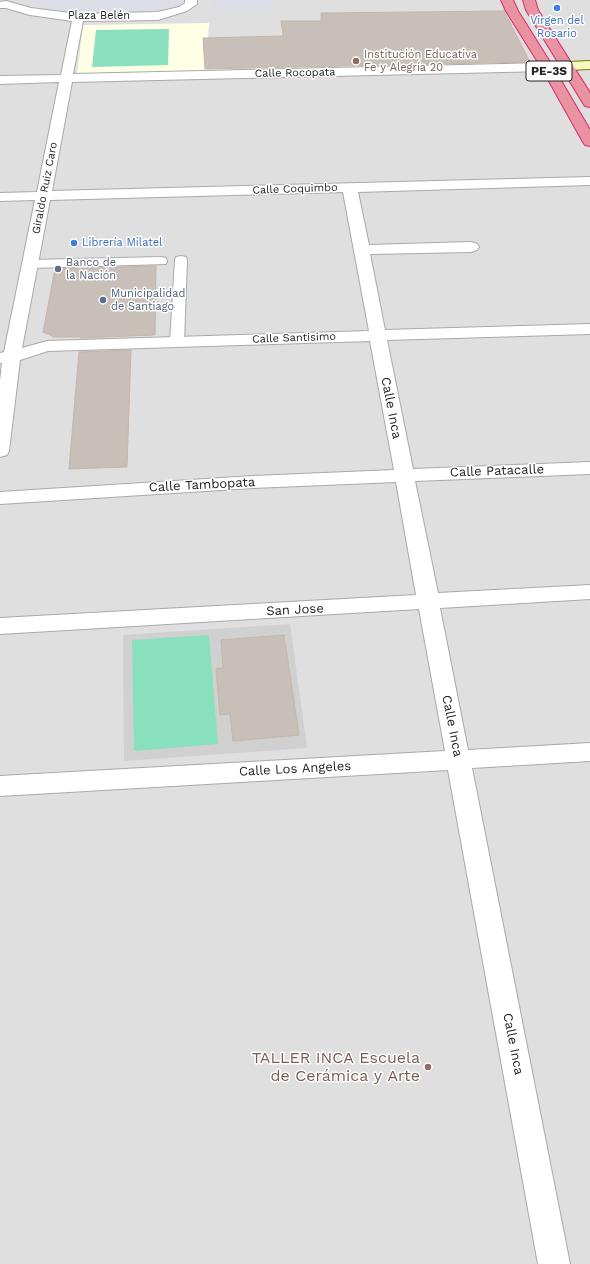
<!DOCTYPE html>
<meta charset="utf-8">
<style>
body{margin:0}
canvas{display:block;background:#f2efe9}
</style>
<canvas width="590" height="1264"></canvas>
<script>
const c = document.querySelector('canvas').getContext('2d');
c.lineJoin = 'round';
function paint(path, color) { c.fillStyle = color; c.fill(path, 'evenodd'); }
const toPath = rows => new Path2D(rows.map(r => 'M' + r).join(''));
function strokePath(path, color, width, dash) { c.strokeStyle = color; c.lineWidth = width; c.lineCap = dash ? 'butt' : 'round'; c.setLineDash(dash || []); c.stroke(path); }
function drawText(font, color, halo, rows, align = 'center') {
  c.font = font + ' "Work Sans",sans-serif'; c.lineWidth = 3; c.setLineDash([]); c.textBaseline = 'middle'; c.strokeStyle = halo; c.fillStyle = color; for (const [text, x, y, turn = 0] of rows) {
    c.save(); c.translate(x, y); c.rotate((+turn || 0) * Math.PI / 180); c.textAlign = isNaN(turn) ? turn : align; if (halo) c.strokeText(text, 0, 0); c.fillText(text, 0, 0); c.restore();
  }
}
paint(toPath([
 [0,0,590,0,590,1264,0,1264]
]), '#e0dfdf');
paint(toPath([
 [504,11,531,64,77,74,83,25,209,23,208,38,282,36,281,21,321,21,321,13]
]), '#ffffe5');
paint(toPath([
 [290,624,307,748,124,761,123,635]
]), '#d0d0d0');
paint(toPath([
 [169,29,168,65,92,67,96,30],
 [209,635,218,744,134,751,132,640]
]), '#88e0be');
paint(toPath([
 [26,0,185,0,184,5,167,13,89,14,65,12,30,2],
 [213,0,274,0,274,9,213,9]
]), '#dddde8');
const building = toPath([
 [504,11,530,62,205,69,203,38,283,36,281,21,321,21,321,13,504,11],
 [156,266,155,335,80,338,81,337,54,337,43,332,55,269,156,266],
 [131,350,127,467,69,469,79,352,131,350],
 [284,635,299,735,233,741,230,714,220,715,216,669,223,668,221,640,284,635]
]);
paint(building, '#c7bfb8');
strokePath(building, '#c4b6ab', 1);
const lane = toPath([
 [181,256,186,257,187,260,184,342,182,345,177,346,172,345,170,342,175,260,176,257,181,256],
 [161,257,166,258,167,261,166,264,30,268,25,267,23,264,25,261,30,260,161,257]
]);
const street = toPath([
 [185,0,197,0,197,4,187,11,158,20,83,21,73,74,547,63,551,64,553,67,551,70,547,71,72,82,52,191,590,177,590,185,358,192,369,245,471,242,477,244,479,247,477,250,471,252,370,254,385,330,590,324,590,334,387,340,413,469,590,462,590,474,415,481,438,593,590,585,590,599,440,608,468,750,590,743,590,761,472,768,570,1264,538,1264,448,770,0,796,0,776,445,751,419,609,0,634,0,618,416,595,396,482,253,488,0,504,0,492,253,476,394,470,370,341,48,351,20,360,9,451,7,455,0,457,0,381,2,363,0,363,0,353,4,352,35,200,0,201,0,193,37,192,59,82,0,84,0,76,61,75,72,21,30,15,6,8,0,8,0,2,6,1,31,8,78,14,158,12,179,7,185,3,185,0],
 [343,192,369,331,47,341,22,348,50,200,343,192]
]);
const secondary = toPath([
 [590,61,590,69,547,71,543,70,541,67,543,64,547,63,590,61]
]);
const highway = toPath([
 [501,0,513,0,518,11,553,67,590,130,590,146,585,145,583,142,541,67,506,11,501,0],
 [523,0,535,0,538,10,590,93,590,107,585,106,583,103,526,10,523,0]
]);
strokePath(lane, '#a9a9a9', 2);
strokePath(street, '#a9a9a9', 2);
strokePath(secondary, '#707d05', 2);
strokePath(highway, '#dc2a67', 2);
paint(lane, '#fff');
paint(street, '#fff');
paint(secondary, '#f7fabf');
paint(highway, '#e892a2');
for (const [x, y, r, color] of [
 [557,8,4,"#3f7fe0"],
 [356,61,4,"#8d6e63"],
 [74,243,4,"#3f7fe0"],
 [58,269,4,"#5c6f8a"],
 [103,300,4,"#5c6f8a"],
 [428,1067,4,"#8d6e63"]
]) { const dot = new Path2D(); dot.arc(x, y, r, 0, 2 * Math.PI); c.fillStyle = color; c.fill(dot); strokePath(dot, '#fff', 1.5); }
drawText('11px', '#222', '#fff', [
 ["Plaza Belén",99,16],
 ["Calle Rocopata",295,73,-1],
 ["Giraldo Ruiz Caro",45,188,-79],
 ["Calle Coquimbo",295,189,-2],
 ["Calle Santisimo",294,338,-2]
]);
drawText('11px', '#366cbe', '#fff', [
 ["Virgen del",557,21],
 ["Rosario",557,34],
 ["Librería Milatel",82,243,"left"]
]);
drawText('11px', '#785e54', '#fff', [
 ["Institución Educativa",364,55],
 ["Fe y Alegría 20",364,68]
], 'left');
drawText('11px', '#4e5e75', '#fff', [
 ["Banco de",66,263],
 ["la Nación",66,276],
 ["Municipalidad",111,294],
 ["de Santiago",111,307]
], 'left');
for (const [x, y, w] of [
 [549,71,46]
]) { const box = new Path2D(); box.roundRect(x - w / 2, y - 10, w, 20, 3); c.fillStyle = '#fff'; c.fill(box); strokePath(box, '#222', 1); }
drawText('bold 12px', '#222', null, [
 ["PE-3S",549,71]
]);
drawText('13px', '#222', '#fff', [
 ["Calle Inca",391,408,79],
 ["Calle Patacalle",497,471,-2],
 ["Calle Tambopata",202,485,-3],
 ["San Jose",295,610,-3],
 ["Calle Inca",452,726,79],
 ["Calle Los Angeles",295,769,-3],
 ["Calle Inca",513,1044,79]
]);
drawText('16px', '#785e54', '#fff', [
 ["TALLER INCA Escuela",420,1058],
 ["de Cerámica y Arte",420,1076]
], 'right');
</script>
